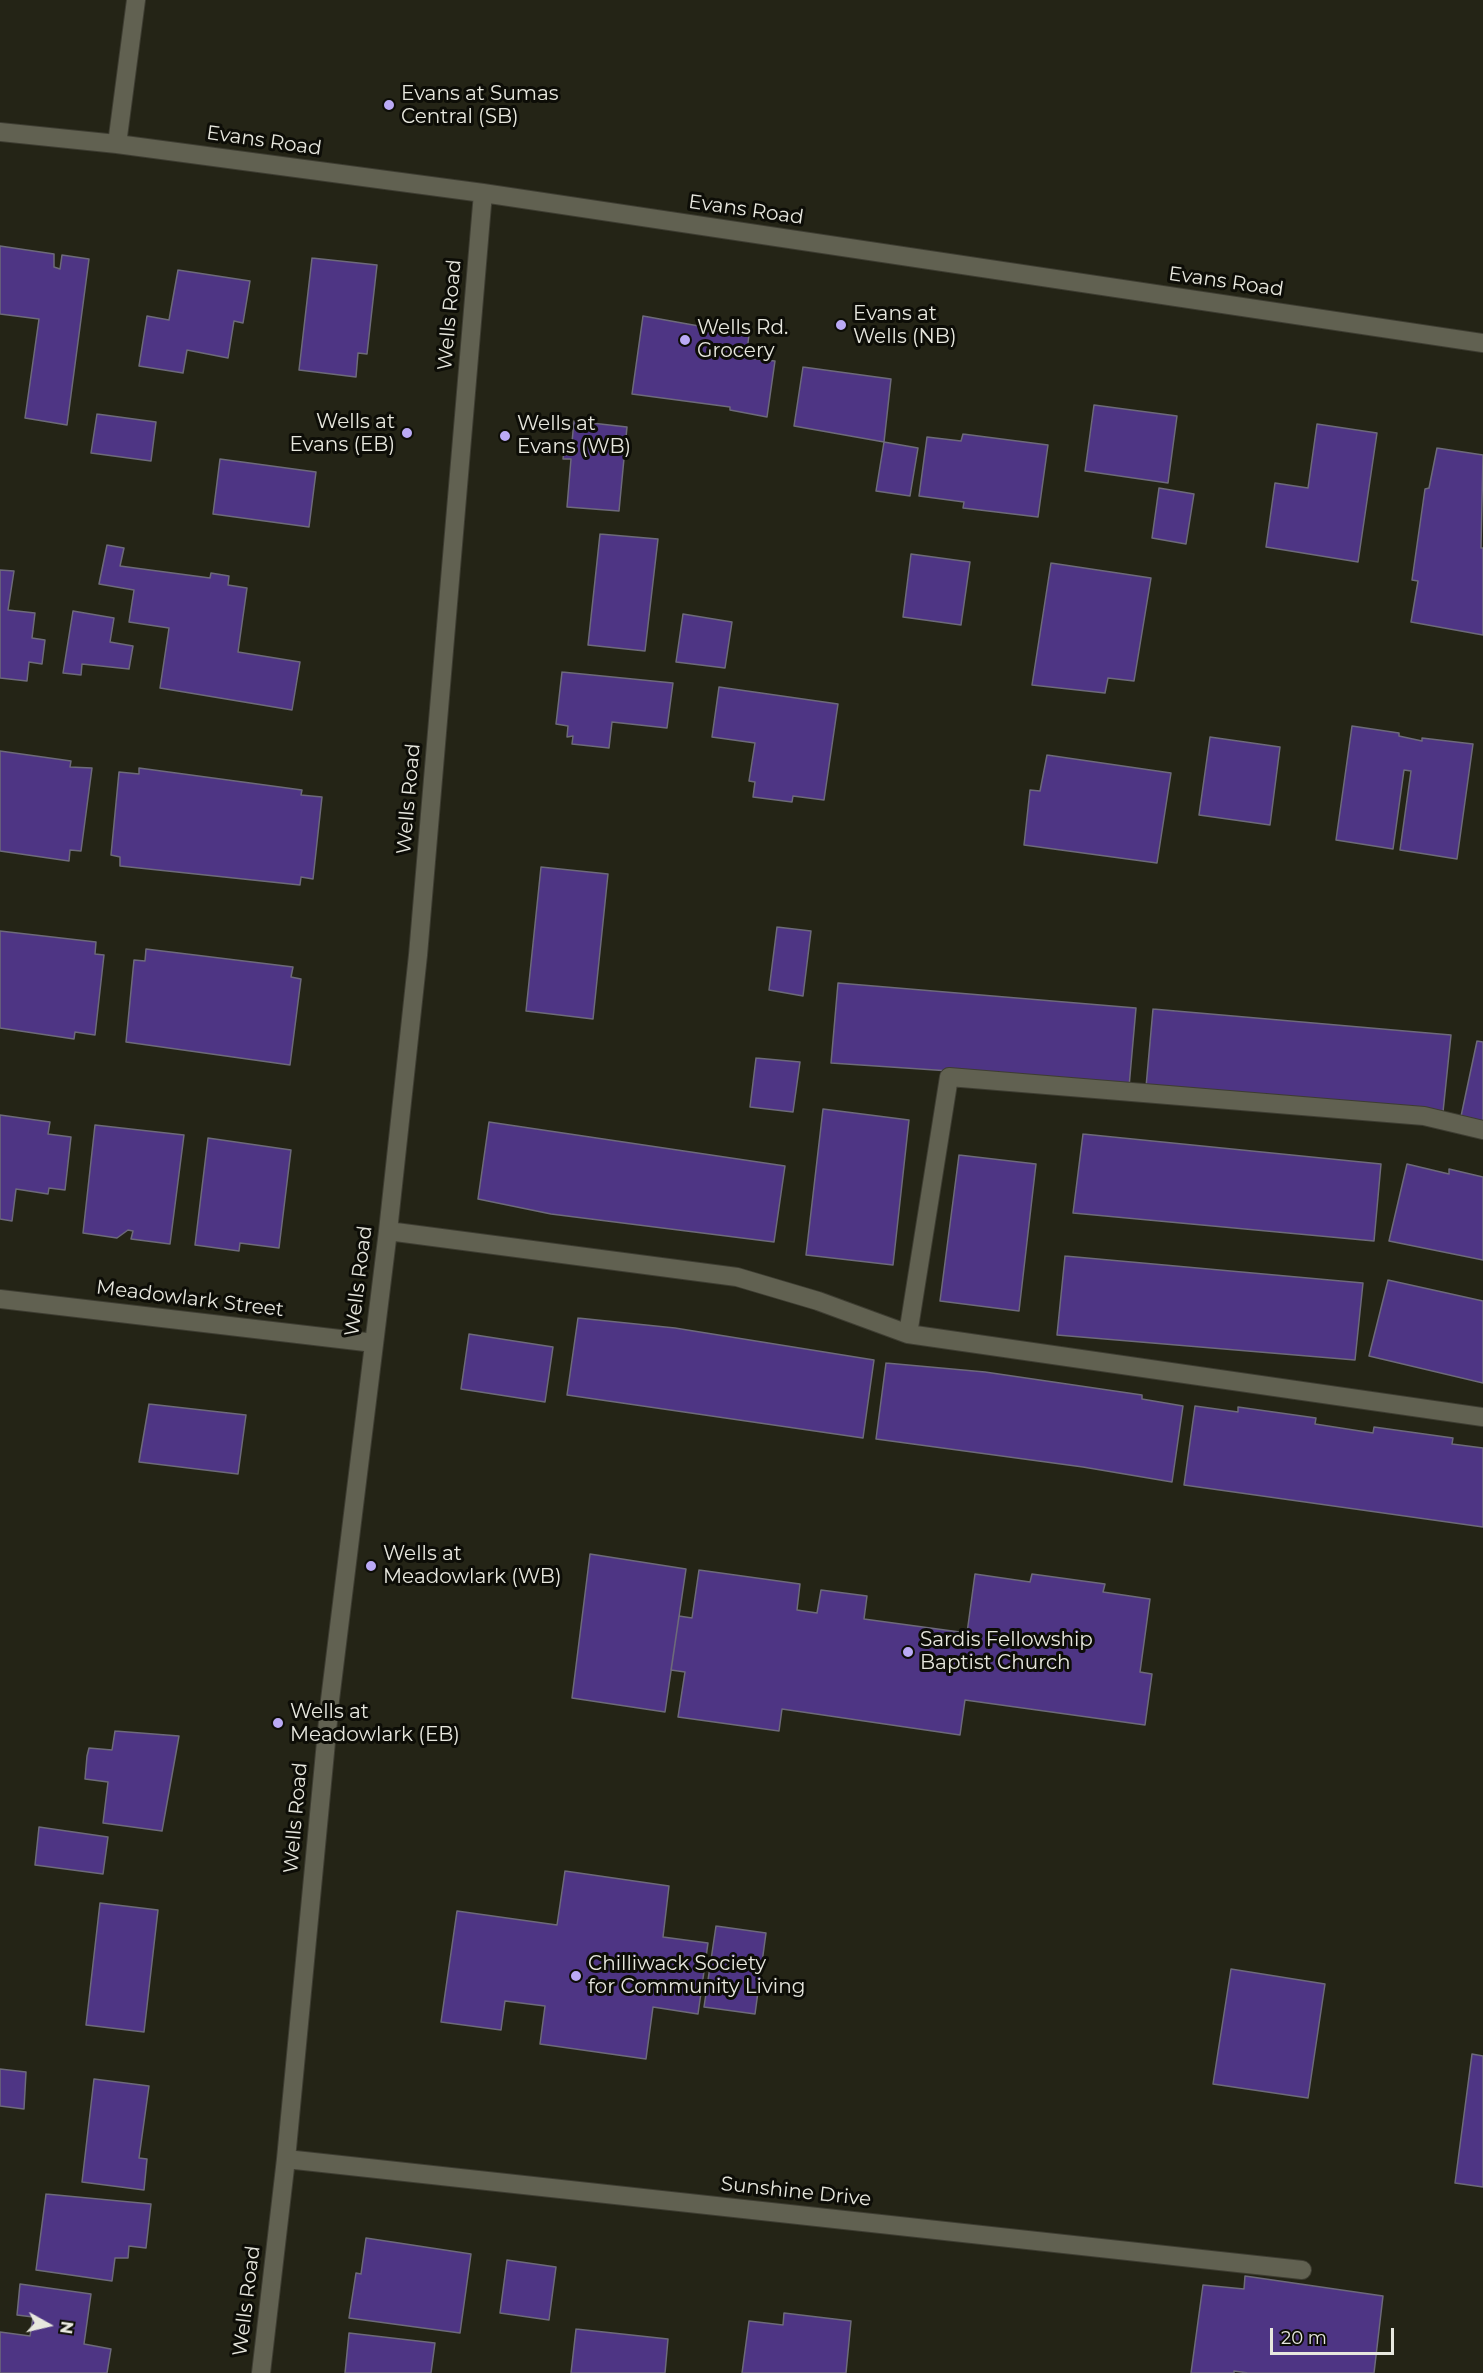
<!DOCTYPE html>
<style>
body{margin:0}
#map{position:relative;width:1483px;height:2373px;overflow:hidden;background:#242416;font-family:Montserrat,sans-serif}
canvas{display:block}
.north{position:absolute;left:18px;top:2295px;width:60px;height:60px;-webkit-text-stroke:4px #0d0d07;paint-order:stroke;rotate:98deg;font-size:16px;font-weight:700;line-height:24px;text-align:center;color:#e7e7de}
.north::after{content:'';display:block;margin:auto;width:21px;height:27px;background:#e7e7de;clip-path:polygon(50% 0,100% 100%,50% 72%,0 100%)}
.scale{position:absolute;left:1270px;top:2328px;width:124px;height:27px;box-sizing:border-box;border:3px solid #e7e7de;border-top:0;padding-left:8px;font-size:18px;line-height:21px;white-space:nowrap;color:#e7e7de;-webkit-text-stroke:4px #0d0d07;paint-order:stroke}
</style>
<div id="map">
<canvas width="1483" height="2373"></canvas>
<div class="north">N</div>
<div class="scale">20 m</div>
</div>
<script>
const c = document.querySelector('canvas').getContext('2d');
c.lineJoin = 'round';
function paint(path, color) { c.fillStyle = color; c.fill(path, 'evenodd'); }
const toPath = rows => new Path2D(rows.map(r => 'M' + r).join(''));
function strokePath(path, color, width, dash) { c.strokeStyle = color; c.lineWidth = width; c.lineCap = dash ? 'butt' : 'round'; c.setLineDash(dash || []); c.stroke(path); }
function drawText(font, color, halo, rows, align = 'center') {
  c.font = font + ' Montserrat,sans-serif'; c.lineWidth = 6; c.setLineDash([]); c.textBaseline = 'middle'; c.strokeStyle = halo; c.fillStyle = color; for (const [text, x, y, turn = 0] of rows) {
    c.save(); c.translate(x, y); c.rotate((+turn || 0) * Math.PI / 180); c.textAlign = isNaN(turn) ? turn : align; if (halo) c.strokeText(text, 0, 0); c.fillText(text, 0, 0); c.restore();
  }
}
const building = toPath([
 [0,246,54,254,54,267,60,269,62,255,89,259,67,425,25,418,39,319,0,314,0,246],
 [312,258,377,265,367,354,358,353,356,377,299,370,312,258],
 [178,270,250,281,243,323,234,321,228,358,187,350,183,373,139,366,147,316,169,320,178,270],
 [643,316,749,335,746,358,775,361,767,417,730,410,730,407,632,394,643,316],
 [803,367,891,379,884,442,794,426,803,367],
 [1094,405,1177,416,1168,483,1085,471,1094,405],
 [97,414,156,422,151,461,91,453,97,414],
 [574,421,627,427,619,511,567,507,571,459,563,459,565,442,572,442,574,421],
 [1317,424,1377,433,1358,562,1266,547,1275,483,1308,488,1317,424],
 [963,434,1048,445,1038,517,963,508,964,502,919,496,927,437,961,441,963,434],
 [884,442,918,448,910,496,876,491,884,442],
 [1437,448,1483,455,1481,548,1483,548,1483,635,1411,622,1418,581,1412,580,1425,489,1429,488,1437,448],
 [220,459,316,472,309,527,213,514,220,459],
 [1159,488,1194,494,1186,544,1152,538,1159,488],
 [600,534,658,539,645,651,588,645,600,534],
 [107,545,124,548,120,566,210,578,211,573,229,576,228,585,247,588,238,652,300,662,292,710,160,688,169,628,129,622,134,590,99,584,107,545],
 [911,554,970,562,961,625,903,617,911,554],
 [1051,563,1151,578,1134,681,1108,678,1105,693,1032,685,1051,563],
 [0,570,14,571,8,610,35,613,32,638,45,640,42,664,29,662,27,681,0,678,0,570],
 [73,611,114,618,110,642,133,646,129,669,82,664,81,675,63,673,73,611],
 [683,614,732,622,725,668,676,662,683,614],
 [562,672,673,683,667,728,612,722,609,748,572,744,573,736,567,737,568,726,556,724,562,672],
 [719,687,838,704,824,800,793,796,792,802,753,797,755,782,749,781,755,743,712,737,719,687],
 [1352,726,1399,733,1399,736,1422,741,1422,738,1473,744,1457,859,1400,850,1411,771,1404,770,1393,849,1336,840,1352,726],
 [1210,737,1280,747,1270,825,1199,815,1210,737],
 [0,751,71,761,70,767,92,768,81,851,70,850,69,861,0,851,0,751],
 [1047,755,1171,773,1157,863,1024,845,1030,790,1040,791,1047,755],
 [139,768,302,790,301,795,322,797,313,879,301,877,300,885,120,866,120,857,111,855,119,772,139,774,139,768],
 [541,867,608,874,593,1019,526,1011,541,867],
 [777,927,811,931,803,996,769,990,777,927],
 [0,931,96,942,95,954,104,955,95,1035,75,1032,74,1039,0,1028,0,931],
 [146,949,293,967,291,977,301,979,290,1065,126,1042,134,960,145,961,146,949],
 [838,983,1136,1008,1129,1087,950,1071,831,1063,838,983],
 [1153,1009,1451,1035,1443,1112,1146,1087,1153,1009],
 [1477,1041,1483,1042,1483,1126,1460,1121,1477,1041],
 [756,1058,800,1062,793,1112,750,1107,756,1058],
 [823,1109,909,1120,893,1265,806,1255,823,1109],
 [0,1115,50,1122,48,1134,71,1137,65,1190,49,1188,48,1194,16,1189,12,1221,0,1219,0,1115],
 [489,1122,785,1166,774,1242,551,1214,478,1199,489,1122],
 [95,1125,184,1135,170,1244,131,1239,133,1231,128,1230,117,1238,83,1233,95,1125],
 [1083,1134,1381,1164,1374,1241,1073,1213,1083,1134],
 [208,1138,291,1150,279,1248,240,1243,239,1251,195,1245,208,1138],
 [959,1155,1036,1164,1019,1311,940,1301,959,1155],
 [1407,1164,1449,1174,1449,1169,1483,1177,1483,1260,1389,1241,1407,1164],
 [1065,1256,1363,1283,1355,1360,1057,1335,1065,1256],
 [1388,1280,1483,1301,1483,1383,1369,1356,1388,1280],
 [578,1318,675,1328,874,1360,863,1438,567,1395,578,1318],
 [469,1334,553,1347,545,1402,461,1389,469,1334],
 [886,1363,985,1372,1142,1395,1142,1399,1183,1406,1172,1482,1083,1467,876,1439,886,1363],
 [149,1404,246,1415,238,1474,139,1462,149,1404],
 [1195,1406,1238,1412,1238,1407,1316,1418,1315,1424,1373,1433,1374,1427,1453,1438,1452,1444,1483,1448,1483,1527,1184,1485,1195,1406],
 [590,1554,686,1569,665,1712,572,1698,590,1554],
 [699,1570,800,1584,797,1610,817,1613,821,1590,867,1596,864,1619,967,1633,975,1574,1030,1582,1032,1574,1105,1584,1103,1592,1150,1599,1140,1672,1152,1674,1145,1725,965,1700,960,1735,782,1709,779,1731,678,1717,685,1672,671,1670,679,1616,692,1618,699,1570],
 [115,1731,179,1736,162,1831,103,1823,108,1782,85,1779,87,1756,89,1748,112,1750,115,1731],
 [39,1827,108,1837,103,1874,35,1865,39,1827],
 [565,1871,669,1886,663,1937,708,1943,698,2014,653,2007,646,2059,540,2044,545,2006,505,2001,501,2030,441,2022,457,1911,557,1925,565,1871],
 [100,1903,158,1910,144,2032,86,2025,100,1903],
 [716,1926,766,1933,755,2014,704,2007,716,1926],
 [1231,1969,1325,1984,1308,2098,1213,2084,1231,1969],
 [1472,2054,1483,2056,1483,2187,1455,2183,1472,2054],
 [0,2069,26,2072,24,2109,0,2106,0,2069],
 [94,2079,149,2086,139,2158,147,2159,144,2190,82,2182,94,2079],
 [46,2194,151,2204,146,2248,129,2246,128,2258,115,2258,112,2281,36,2270,46,2194],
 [366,2238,471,2254,460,2333,349,2318,356,2273,361,2274,366,2238],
 [507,2260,556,2267,549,2320,500,2313,507,2260],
 [1245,2276,1383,2296,1374,2373,1248,2373,1234,2371,1234,2373,1191,2373,1203,2285,1244,2289,1245,2276],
 [20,2284,91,2294,84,2344,111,2349,107,2373,0,2373,0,2332,30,2336,33,2317,17,2315,20,2284],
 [784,2313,851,2321,846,2373,742,2373,749,2321,783,2325,784,2313],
 [576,2329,668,2339,665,2373,571,2373,576,2329],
 [349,2333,435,2343,431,2373,345,2373,349,2333]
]);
paint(building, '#4e3584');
strokePath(building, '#6d6a7a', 1.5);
const minor = toPath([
 [0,132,117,144,483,193,1483,343],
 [117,144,136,0],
 [388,1231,737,1277,818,1301,908,1334,1483,1417],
 [0,1299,374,1343],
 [908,1334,949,1077,1424,1116,1483,1130],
 [286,2159,1302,2270],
 [261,2373,286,2159,330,1700,388,1231,418,955,483,193]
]);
strokePath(minor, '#3e3d32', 20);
strokePath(minor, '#616151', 18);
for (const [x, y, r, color] of [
 [389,105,6,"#bbaaf6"],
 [841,325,6,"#bbaaf6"],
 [685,340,6,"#bbaaf6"],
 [407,433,6,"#bbaaf6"],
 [505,436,6,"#bbaaf6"],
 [371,1566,6,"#bbaaf6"],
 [908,1652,6,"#bbaaf6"],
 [278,1723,6,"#bbaaf6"],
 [576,1976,6,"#bbaaf6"]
]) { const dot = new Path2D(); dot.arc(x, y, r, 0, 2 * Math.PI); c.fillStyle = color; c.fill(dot); strokePath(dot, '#0d0d07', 2); }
drawText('20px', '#e7e7de', '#0d0d07', [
 ["Evans at Sumas",401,94],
 ["Central (SB)",401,117],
 ["Evans at",853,314],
 ["Wells (NB)",853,337],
 ["Wells Rd.",697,328],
 ["Grocery",697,351],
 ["Wells at",395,422,"right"],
 ["Evans (EB)",395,445,"right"],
 ["Wells at",517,424],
 ["Evans (WB)",517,447],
 ["Wells at",383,1554],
 ["Meadowlark (WB)",383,1577],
 ["Sardis Fellowship",920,1640],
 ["Baptist Church",920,1663],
 ["Wells at",290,1712],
 ["Meadowlark (EB)",290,1735],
 ["Chilliwack Society",588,1964],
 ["for Community Living",588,1987]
], 'left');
drawText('20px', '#e7e7de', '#0d0d07', [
 ["Evans Road",264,141,8],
 ["Evans Road",746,210,8],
 ["Evans Road",1226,282,8],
 ["Wells Road",450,315,-85],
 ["Wells Road",409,799,-85],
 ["Wells Road",359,1281,-83],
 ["Meadowlark Street",190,1299,7],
 ["Wells Road",296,1818,-85],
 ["Sunshine Drive",796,2192,6],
 ["Wells Road",247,2301,-83]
]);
</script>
